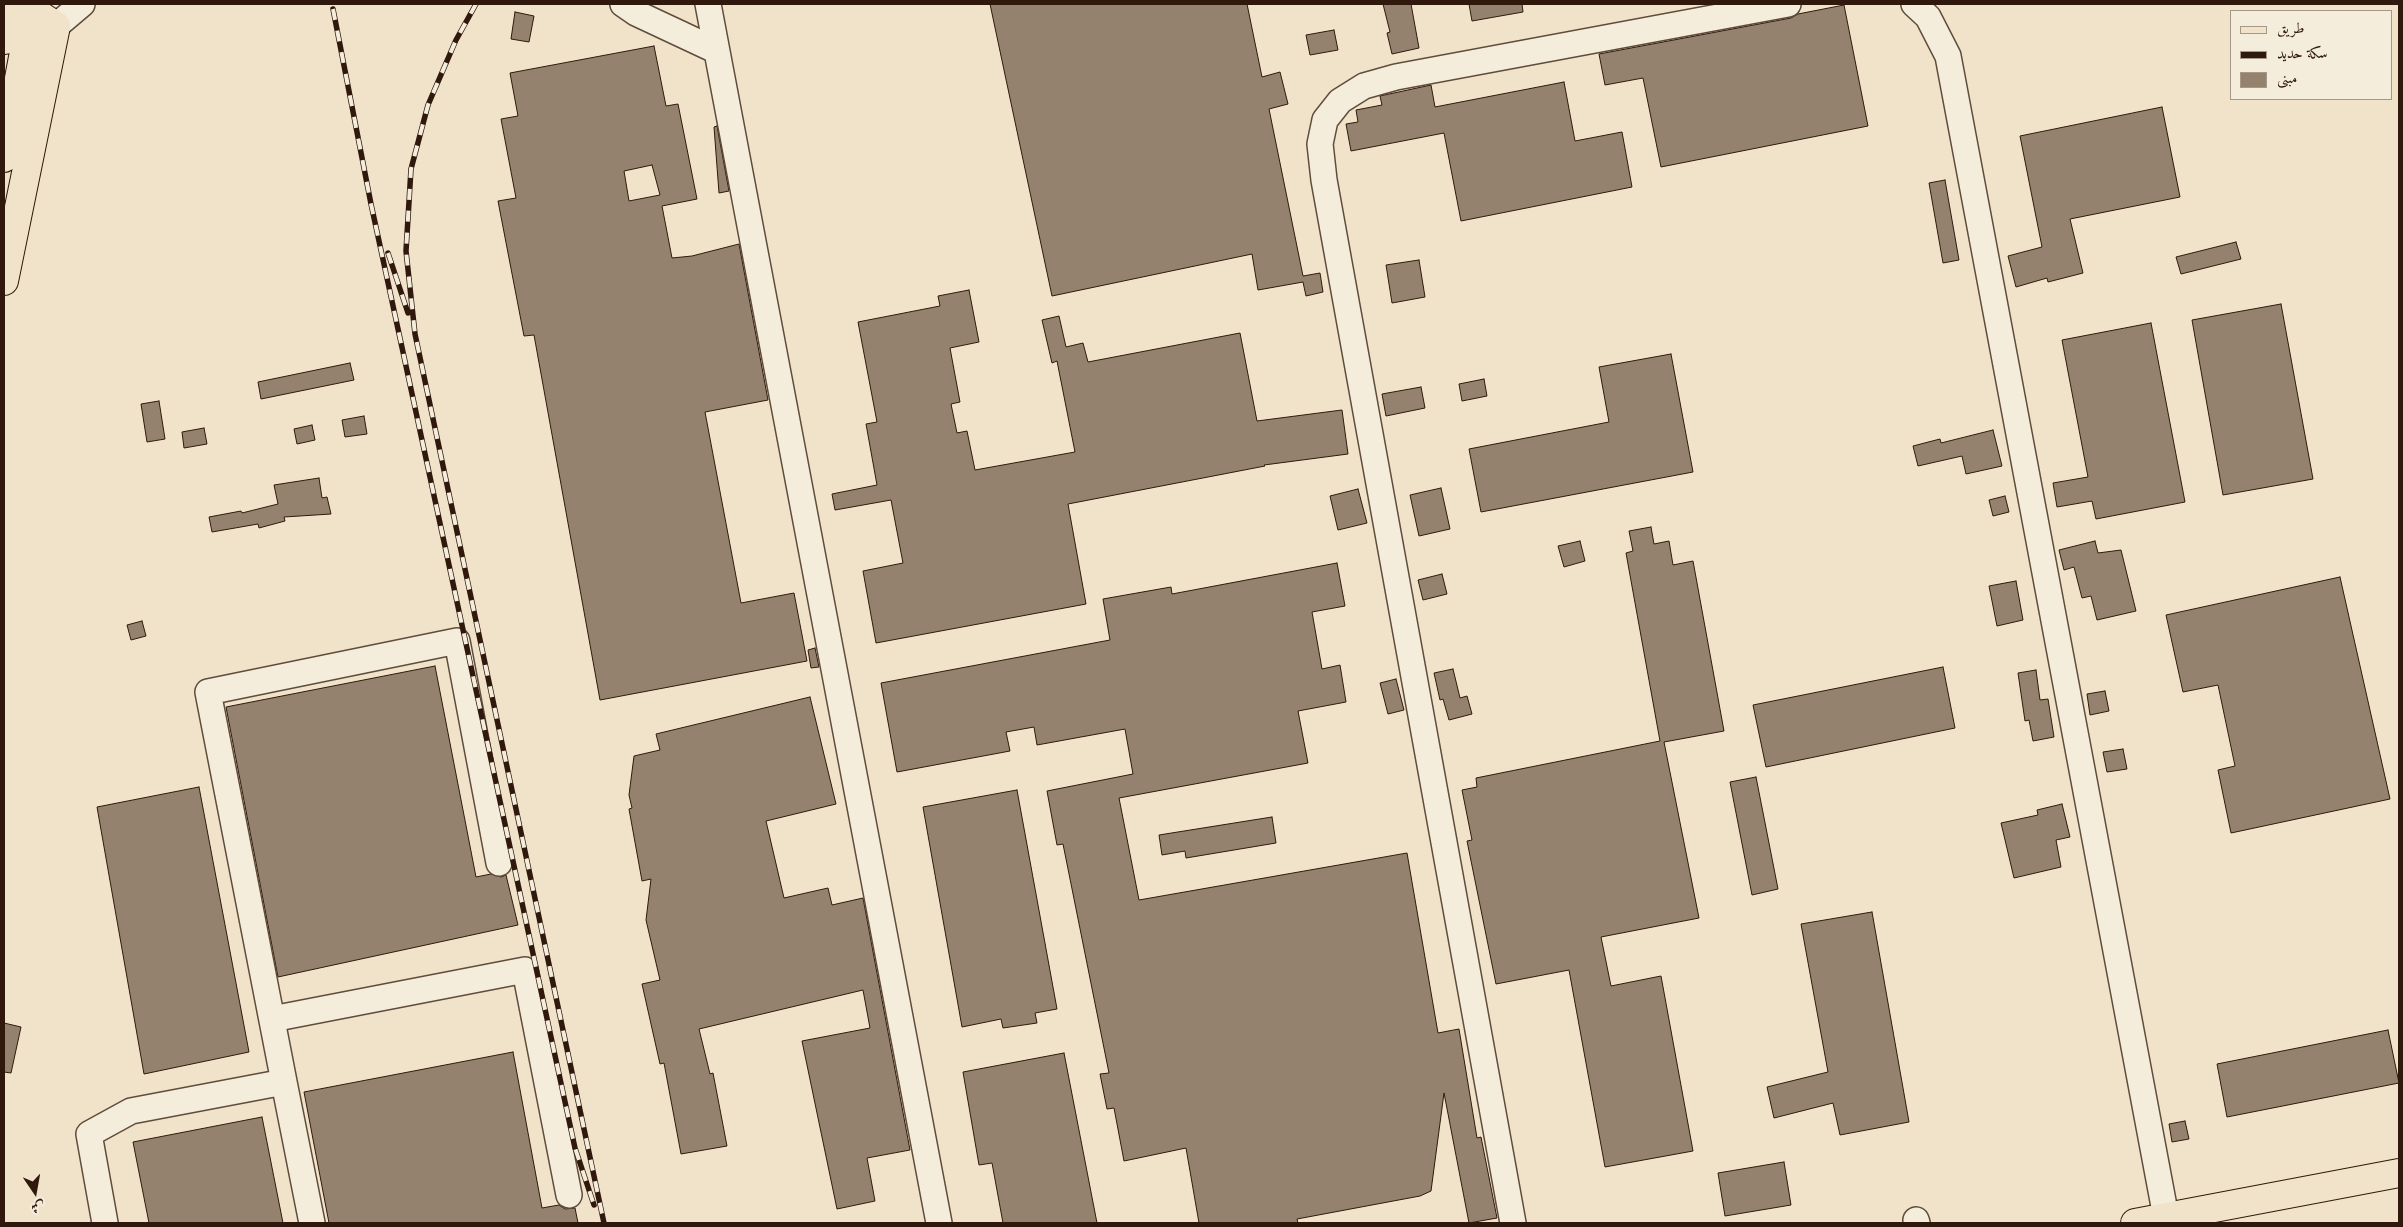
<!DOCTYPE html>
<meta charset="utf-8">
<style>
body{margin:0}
#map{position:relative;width:2403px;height:1227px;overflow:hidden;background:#f0e3c9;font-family:Cardo,Amiri,serif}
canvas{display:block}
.frame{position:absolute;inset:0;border:5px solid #30190c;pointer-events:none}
.legend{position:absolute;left:2230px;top:10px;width:162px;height:90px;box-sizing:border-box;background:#f5eddc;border:1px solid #a69889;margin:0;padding:6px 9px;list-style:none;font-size:15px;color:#30190c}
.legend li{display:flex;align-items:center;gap:10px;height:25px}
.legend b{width:25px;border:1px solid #a69889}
.north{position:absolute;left:10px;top:1167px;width:50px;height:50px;-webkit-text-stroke:4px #f5eddc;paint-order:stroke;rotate:168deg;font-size:14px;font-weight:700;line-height:20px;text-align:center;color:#30190c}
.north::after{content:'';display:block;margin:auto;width:18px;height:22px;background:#30190c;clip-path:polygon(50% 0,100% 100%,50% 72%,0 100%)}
</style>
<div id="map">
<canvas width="2403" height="1227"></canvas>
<div class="frame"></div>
<ul class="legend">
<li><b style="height:6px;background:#f0e3c9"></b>طريق</li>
<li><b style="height:6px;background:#30190c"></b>سكة حديد</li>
<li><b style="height:14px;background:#94826e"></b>مبنى</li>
</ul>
<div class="north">ش</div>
</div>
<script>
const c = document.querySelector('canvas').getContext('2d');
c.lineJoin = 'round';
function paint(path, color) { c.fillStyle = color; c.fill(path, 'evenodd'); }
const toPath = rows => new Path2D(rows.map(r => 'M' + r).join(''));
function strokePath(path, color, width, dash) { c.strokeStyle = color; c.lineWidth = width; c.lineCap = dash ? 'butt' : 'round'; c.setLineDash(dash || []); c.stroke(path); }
const building = toPath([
 [990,4,1247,4,1262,77,1280,72,1288,104,1269,109,1303,276,1320,273,1323,292,1306,296,1303,282,1258,290,1252,254,1052,296,990,4],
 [1383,4,1411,4,1419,48,1392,54,1387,33,1390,32,1383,4],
 [1469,4,1522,4,1523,12,1472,21,1469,4],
 [1844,5,1868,126,1661,167,1643,78,1605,85,1599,54,1791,18,1798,14,1844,5],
 [515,12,534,16,529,42,511,39,515,12],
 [1334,30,1338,50,1310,55,1306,35,1334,30],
 [654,46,666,106,678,104,697,199,662,206,672,258,692,256,739,244,768,400,705,412,741,603,794,593,807,661,600,700,534,335,524,336,498,201,516,198,501,119,518,116,510,73,654,46],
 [652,165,660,195,629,201,624,171,652,165],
 [1564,82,1575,141,1622,132,1632,187,1461,221,1444,133,1351,151,1346,124,1358,122,1356,110,1382,105,1380,96,1431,85,1435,107,1564,82],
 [2162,107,2180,197,2070,219,2083,273,2048,282,2047,278,2016,287,2008,256,2042,247,2020,136,2162,107],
 [717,126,729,191,719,193,714,127,717,126],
 [1945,180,1959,260,1943,263,1929,183,1945,180],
 [2236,242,2241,259,2181,274,2176,257,2236,242],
 [1419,260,1425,297,1392,303,1386,265,1419,260],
 [969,290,979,342,950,348,960,402,951,404,957,433,967,431,975,470,1075,452,1057,361,1052,363,1042,320,1059,316,1066,347,1083,343,1088,362,1240,333,1257,421,1342,410,1348,454,1264,465,1265,466,1068,504,1086,604,876,643,863,571,903,563,891,500,835,510,832,494,877,485,866,424,877,422,858,322,940,306,938,296,969,290],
 [2281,304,2313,479,2223,495,2192,320,2281,304],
 [2151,323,2185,502,2096,519,2092,501,2057,507,2053,483,2088,477,2062,340,2151,323],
 [1671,354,1693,472,1481,512,1469,449,1609,422,1599,367,1671,354],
 [350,363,354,380,261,399,258,382,350,363],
 [1484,379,1487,396,1462,401,1459,384,1484,379],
 [1421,387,1425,408,1386,416,1382,394,1421,387],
 [159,401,165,439,147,442,141,404,159,401],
 [364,416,367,434,345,437,342,420,364,416],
 [312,425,315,440,297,444,294,429,312,425],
 [204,428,207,444,184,448,182,432,204,428],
 [1993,430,2002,466,1966,474,1962,456,1918,466,1913,446,1940,439,1941,443,1993,430],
 [319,478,322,498,327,497,331,514,284,517,285,521,259,528,258,524,212,532,209,517,241,511,242,513,278,504,274,485,319,478],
 [1441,488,1450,529,1419,536,1410,495,1441,488],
 [1358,489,1367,523,1338,530,1330,496,1358,489],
 [2005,496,2009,512,1993,516,1989,500,2005,496],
 [1651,527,1654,544,1669,541,1673,565,1693,561,1724,731,1664,742,1699,918,1601,937,1611,986,1661,976,1693,1151,1605,1167,1569,970,1496,984,1467,841,1472,840,1462,790,1477,787,1476,778,1660,741,1626,553,1633,551,1629,531,1651,527],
 [1580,541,1585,561,1564,567,1558,546,1580,541],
 [2095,541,2098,553,2121,550,2136,611,2097,620,2091,596,2082,598,2074,567,2064,570,2059,550,2095,541],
 [1337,563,1345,606,1312,612,1322,669,1340,665,1346,702,1298,711,1308,763,1119,798,1139,900,1407,853,1438,1033,1459,1029,1477,1138,1481,1137,1497,1218,1469,1223,1444,1093,1431,1191,1420,1196,1297,1219,1298,1223,1199,1223,1186,1148,1124,1161,1114,1108,1107,1109,1100,1074,1109,1073,1063,844,1057,845,1047,791,1133,774,1125,729,1037,745,1034,727,1006,732,1010,751,897,772,881,683,1110,640,1103,599,1171,587,1172,594,1337,563],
 [1442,574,1447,594,1423,600,1418,580,1442,574],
 [2340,577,2390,799,2231,833,2218,770,2235,766,2218,685,2183,692,2166,615,2340,577],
 [2016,581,2023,620,1997,626,1989,586,2016,581],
 [142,621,146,636,131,640,127,625,142,621],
 [815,648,819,667,811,668,808,650,815,648],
 [435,666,476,877,491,874,501,877,506,875,518,925,278,977,226,707,435,666],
 [1943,667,1955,728,1766,767,1753,705,1943,667],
 [1453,669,1460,698,1467,696,1472,714,1449,720,1443,699,1440,700,1434,673,1453,669],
 [2036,670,2040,700,2048,699,2054,737,2033,741,2029,720,2025,721,2018,673,2036,670],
 [1396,679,1404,710,1388,714,1380,683,1396,679],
 [2105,691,2109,711,2090,715,2087,694,2105,691],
 [810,697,836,804,766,821,784,898,828,888,832,905,863,898,910,1150,867,1158,875,1201,837,1209,802,1041,870,1028,863,990,699,1029,710,1074,713,1073,727,1146,681,1154,664,1063,660,1064,642,984,660,980,646,920,651,879,642,881,629,809,632,808,629,795,634,756,660,750,656,734,810,697],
 [2123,749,2127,769,2107,772,2103,752,2123,749],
 [1756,777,1778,889,1752,895,1730,782,1756,777],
 [199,787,249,1052,144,1074,97,807,199,787],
 [1017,790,1057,1009,1035,1013,1037,1023,1003,1028,1001,1019,962,1027,923,807,1017,790],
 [2062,804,2070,837,2056,840,2061,867,2014,878,2001,823,2038,815,2037,810,2062,804],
 [1272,817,1276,843,1186,858,1185,851,1162,855,1159,835,1272,817],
 [1872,912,1909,1122,1840,1135,1833,1103,1774,1118,1767,1087,1828,1072,1801,924,1872,912],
 [4,1023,21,1027,11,1073,4,1072,4,1023],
 [2388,1030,2399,1083,2227,1117,2217,1064,2388,1030],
 [513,1052,542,1208,559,1205,565,1209,575,1208,578,1223,329,1223,304,1092,513,1052],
 [1064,1053,1097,1223,1003,1223,992,1163,979,1165,963,1072,1064,1053],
 [262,1117,283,1223,149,1223,133,1142,262,1117],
 [2185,1121,2189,1139,2172,1142,2169,1124,2185,1121],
 [1784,1162,1791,1205,1725,1216,1718,1173,1784,1162]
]);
paint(building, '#94826e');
strokePath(building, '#30190c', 1);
const minor = toPath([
 [623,4,636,13,715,50],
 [708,4,939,1223],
 [1914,4,1928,17,1948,56,2166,1217],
 [56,26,82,4],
 [272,1019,525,970,569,1195],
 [284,1082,312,1223],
 [1916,1220,1917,1223],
 [105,1223,89,1134,131,1111,284,1082,208,692,457,641,499,863],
 [1513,1223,1324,180,1320,144,1325,120,1340,101,1364,86,1396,77,1788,4]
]);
const major = toPath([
 [4,158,27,36],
 [4,281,56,26],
 [2135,1223,2399,1173]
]);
const highway = toPath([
 [4,15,32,10,56,26],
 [4,40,27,36,56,26]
]);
strokePath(minor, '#604c3b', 28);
strokePath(major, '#30190c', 30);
strokePath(highway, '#30190c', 30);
strokePath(minor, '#f5eddc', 25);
strokePath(major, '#f0e3c9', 28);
strokePath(highway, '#f0e3c9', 28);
const rail = toPath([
 [476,4,456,40,428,105,411,169,406,251,415,334,604,1223],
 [333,9,371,204,575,1148,594,1205],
 [388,253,408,313]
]);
strokePath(rail, '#30190c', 5.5);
strokePath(rail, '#f5eddc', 4, [11]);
</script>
